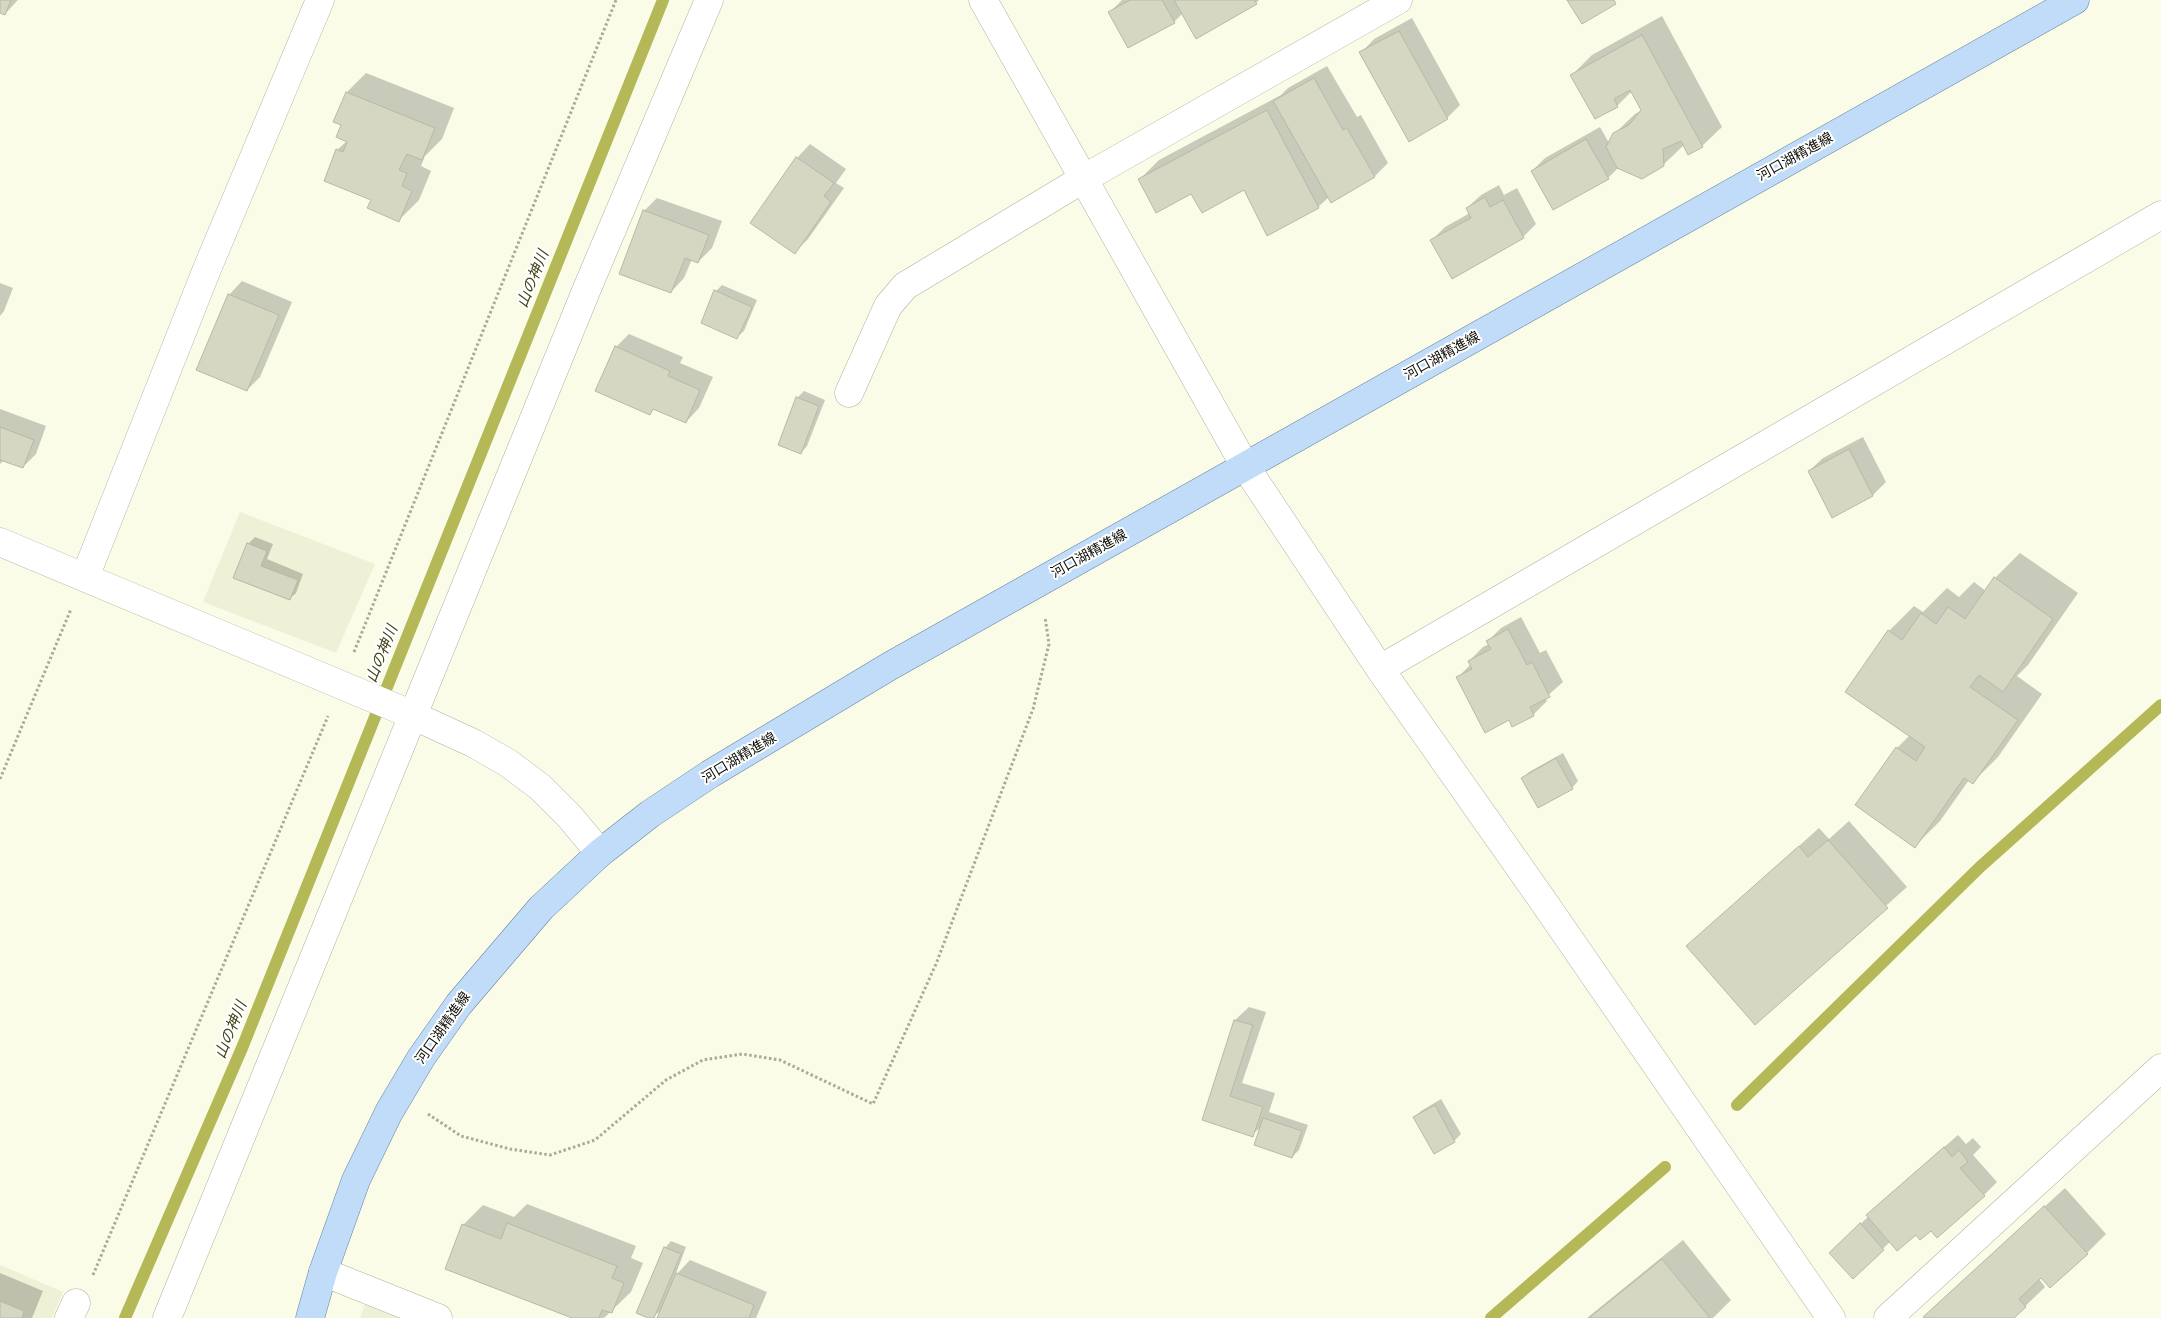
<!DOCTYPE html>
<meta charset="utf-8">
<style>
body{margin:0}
canvas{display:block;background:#fafce8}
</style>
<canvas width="2161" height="1318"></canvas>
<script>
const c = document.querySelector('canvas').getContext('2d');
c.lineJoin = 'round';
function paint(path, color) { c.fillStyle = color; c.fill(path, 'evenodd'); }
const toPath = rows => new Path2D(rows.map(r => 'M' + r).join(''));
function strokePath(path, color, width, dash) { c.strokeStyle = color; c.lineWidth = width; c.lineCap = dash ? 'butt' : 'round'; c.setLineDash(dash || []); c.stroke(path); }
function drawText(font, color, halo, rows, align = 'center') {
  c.font = font + ' Quicksand,"Noto Sans JP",sans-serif'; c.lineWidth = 4; c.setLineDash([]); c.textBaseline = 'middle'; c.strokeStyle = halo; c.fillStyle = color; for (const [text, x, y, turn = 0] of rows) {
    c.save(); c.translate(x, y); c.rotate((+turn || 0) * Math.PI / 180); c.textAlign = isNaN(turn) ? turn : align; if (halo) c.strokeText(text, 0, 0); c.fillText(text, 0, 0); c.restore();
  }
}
paint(toPath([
 [240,512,375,564,336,653,203,602],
 [0,1265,63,1292,52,1318,0,1318],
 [365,1303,404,1318,360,1318]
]), '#eef1d6');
paint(toPath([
 [0,0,18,0,5,14,0,12],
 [1122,0,1259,0,1256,3,1183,13,1174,22,1110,12],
 [1662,16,1722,127,1702,146,1684,145,1663,165,1618,168,1608,178,1532,171,1545,158,1600,127,1609,143,1614,134,1635,114,1642,110,1632,91,1617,106,1572,75,1592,55],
 [1412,18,1460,105,1447,118,1361,53,1374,39],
 [1327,66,1357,117,1361,115,1388,163,1375,176,1331,201,1329,197,1318,207,1244,188,1192,192,1139,180,1159,160,1281,95,1288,88],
 [366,73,454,108,442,139,425,156,421,166,431,171,419,200,399,220,373,199,337,150,347,141,342,125,347,92],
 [810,144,846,169,836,183,844,188,808,239,795,252,797,158],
 [1499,185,1504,195,1517,188,1536,224,1523,237,1432,240,1445,227,1470,213,1467,208,1481,195],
 [657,198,722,221,712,248,698,262,692,259,684,278,671,292,644,211],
 [242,281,292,302,260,377,247,390,229,295],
 [0,283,13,288,4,311,0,316],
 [722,285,757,300,744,331,737,337,716,291],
 [629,334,683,357,680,363,713,377,699,408,686,422,655,408,650,413,616,347],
 [804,391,825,400,807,446,801,453,797,398],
 [0,409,46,426,36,454,23,467,4,460,0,464],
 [1863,437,1886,482,1873,495,1833,516,1809,471,1823,458],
 [255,537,273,544,267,559,303,574,296,593,289,599,235,578,248,544],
 [2020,553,2078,593,2028,665,2017,676,2042,694,1998,757,1972,783,1969,780,1940,821,1915,846,1857,805,1897,748,1910,735,1889,631,1914,606,1923,612,1947,588,1959,597,1974,582,1986,591,1995,578],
 [1521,617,1540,653,1546,650,1563,682,1545,698,1547,701,1533,715,1509,719,1457,678,1471,664,1469,661,1483,647,1489,644,1488,641,1501,628],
 [1563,753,1578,781,1572,788,1523,778,1529,772],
 [1849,821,1907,887,1755,1023,1688,946,1819,828,1829,839],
 [1249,1007,1266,1012,1242,1083,1275,1093,1269,1112,1308,1125,1299,1150,1292,1157,1262,1126,1252,1135,1203,1120,1235,1020],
 [1441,1099,1461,1134,1454,1141,1434,1152,1415,1117,1421,1111],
 [1958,1135,1966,1144,1973,1138,1981,1147,1973,1155,1997,1182,1984,1195,1931,1230,1891,1241,1853,1277,1830,1253,1869,1216,1868,1215,1881,1202],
 [2065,1188,2106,1234,2087,1253,2041,1277,2039,1279,2045,1287,2013,1318,1927,1318,1925,1317,1945,1297],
 [527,1204,636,1246,631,1258,643,1263,631,1292,604,1318,575,1318,463,1225,483,1205,514,1217],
 [1683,1240,1731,1300,1713,1318,1587,1318],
 [671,1241,686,1247,675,1276,690,1260,767,1292,756,1318,659,1318,662,1310,651,1318,665,1248],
 [0,1273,43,1291,32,1318,0,1318]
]), '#0003');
strokePath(toPath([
 [1737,1105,1980,867,2161,705],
 [125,1318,242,1048,663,0],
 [1491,1318,1665,1167]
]), '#b4b857', 12);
const building = toPath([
 [0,0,11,0,5,15,0,13,0,0],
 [1130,0,1162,0,1175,23,1128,48,1108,12,1130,0],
 [1174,0,1254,0,1257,4,1196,39,1174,0],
 [1567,0,1614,0,1616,4,1582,24,1567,0],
 [1399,31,1448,119,1409,142,1359,52,1399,31],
 [1642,35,1703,147,1688,155,1681,141,1663,149,1664,166,1642,179,1617,168,1606,147,1613,133,1629,125,1641,110,1630,90,1614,99,1618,107,1595,119,1570,75,1642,35],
 [1314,78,1343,130,1347,128,1375,177,1331,203,1273,101,1314,78],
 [346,92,435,128,422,160,407,154,399,170,407,173,402,186,412,191,399,222,367,208,371,200,324,181,336,149,343,152,347,142,336,137,341,125,333,122,346,92],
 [1267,110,1319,208,1267,236,1244,190,1202,213,1191,194,1156,213,1138,179,1267,110],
 [1586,139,1609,179,1553,210,1531,171,1586,139],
 [796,157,834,183,824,196,831,202,795,254,750,223,796,157],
 [1485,197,1490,207,1503,200,1524,238,1452,279,1430,240,1471,218,1466,208,1485,197],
 [643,210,709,235,698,263,685,258,671,293,619,274,643,210],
 [714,290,752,307,737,339,701,323,714,290],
 [228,294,279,315,247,391,196,370,228,294],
 [615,346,670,371,668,376,700,390,686,423,653,409,650,415,595,391,615,346],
 [796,397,819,406,801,454,778,445,796,397],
 [0,427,34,440,23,468,0,460,0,427],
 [1849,449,1873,496,1832,518,1808,471,1849,449],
 [247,543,267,551,261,566,298,580,290,600,233,578,247,543],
 [1994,577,2053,619,2003,692,1979,675,1970,687,2018,720,1973,784,1964,778,1915,848,1855,805,1896,747,1916,761,1925,747,1845,692,1888,630,1902,640,1921,613,1936,624,1948,607,1965,619,1994,577],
 [1508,629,1527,665,1532,662,1550,697,1530,707,1534,716,1512,727,1509,720,1485,733,1456,677,1472,669,1468,661,1491,649,1486,641,1508,629],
 [1556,758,1573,789,1538,808,1521,778,1556,758],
 [1828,840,1888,908,1755,1025,1686,946,1799,846,1808,857,1828,840],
 [1234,1020,1253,1025,1230,1096,1263,1107,1253,1137,1202,1120,1234,1020],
 [1435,1105,1455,1142,1434,1154,1413,1117,1435,1105],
 [1263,1118,1302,1131,1292,1158,1254,1145,1263,1118],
 [1944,1147,1952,1157,1959,1150,1968,1162,1960,1168,1985,1196,1937,1238,1931,1231,1920,1240,1916,1235,1897,1251,1866,1215,1944,1147],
 [2044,1206,2088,1254,2050,1288,2041,1278,2019,1299,2026,1307,2014,1318,1925,1318,1923,1317,2044,1206],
 [507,1223,617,1266,612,1278,624,1283,612,1313,602,1310,599,1318,572,1318,445,1269,462,1224,501,1239,507,1223],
 [1860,1223,1884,1250,1853,1279,1829,1253,1860,1223],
 [664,1247,681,1254,654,1318,648,1318,636,1313,664,1247],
 [1662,1259,1710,1318,1589,1318,1662,1259],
 [676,1273,754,1305,749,1318,657,1318,676,1273],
 [0,1301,24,1311,22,1318,0,1318,0,1301]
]);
paint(building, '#d5d7c3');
strokePath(building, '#b7b8a5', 1);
const minor = toPath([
 [983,0,1245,466,1380,669,1541,898,1831,1318],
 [849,393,888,306,905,286,1083,179,1398,0],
 [0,542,401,710,473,743,508,763,540,787,570,817,600,853],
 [85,577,207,269,320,0],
 [1380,669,2161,215],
 [323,1272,438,1318],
 [69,1318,76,1303],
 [167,1318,586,291,709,0],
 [1888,1318,2161,1068]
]);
const major = toPath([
 [310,1318,323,1272,356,1180,389,1112,421,1058,459,1004,541,908,600,853,650,814,710,774,890,666,2075,0]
]);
strokePath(minor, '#b0b29f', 29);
strokePath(major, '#6885a1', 29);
strokePath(toPath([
 [354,652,616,0],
 [0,779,71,609],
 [428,1114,461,1136,510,1149,550,1155,595,1140,666,1080,703,1060,742,1054,780,1060,873,1104,936,964,1033,709,1049,644,1045,617],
 [93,1275,328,716]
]), '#a8aa9a', 3, [2.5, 2.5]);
strokePath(minor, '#fff', 28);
strokePath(major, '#c1dcf8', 28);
drawText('14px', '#0e0f08', '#fff', [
 ["河口湖精進線",1795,157,-29],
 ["河口湖精進線",1442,356,-29],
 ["河口湖精進線",1089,554,-29],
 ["河口湖精進線",739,758,-31],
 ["河口湖精進線",443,1028,-55]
]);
drawText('italic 15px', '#41431a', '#fff', [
 ["山の神川",533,279,-68],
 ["山の神川",382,654,-68],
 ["山の神川",231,1030,-68]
]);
</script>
